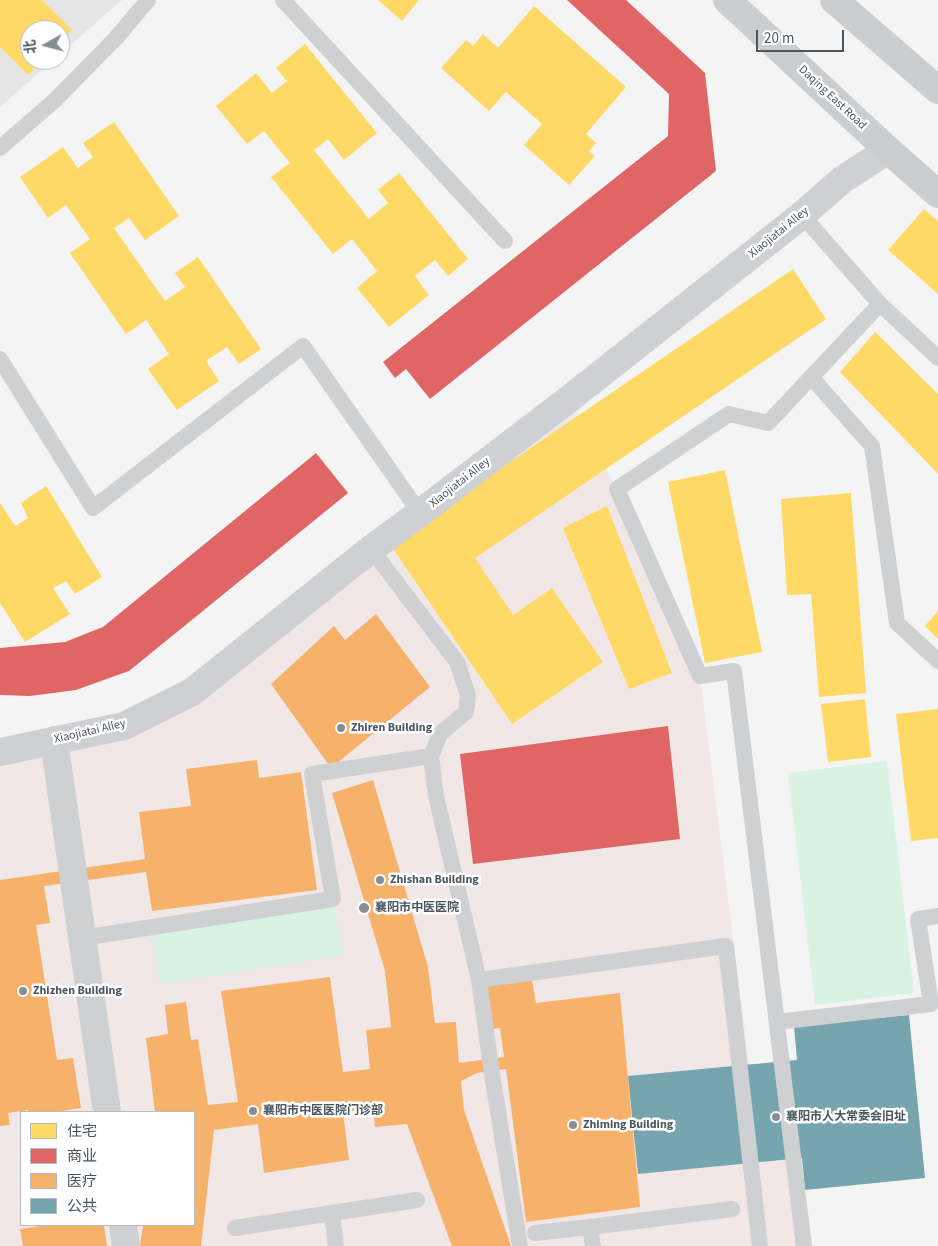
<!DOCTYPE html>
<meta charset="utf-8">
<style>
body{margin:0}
#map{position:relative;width:938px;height:1246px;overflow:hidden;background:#f4f4f4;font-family:"Source Sans 3","Noto Sans SC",sans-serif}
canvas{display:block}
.legend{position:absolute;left:20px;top:1111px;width:175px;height:115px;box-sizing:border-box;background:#fff;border:1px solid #b7bbc0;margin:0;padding:6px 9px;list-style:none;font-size:15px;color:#4a5661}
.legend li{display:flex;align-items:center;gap:10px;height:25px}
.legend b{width:25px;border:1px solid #b7bbc0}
.north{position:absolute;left:20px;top:20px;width:50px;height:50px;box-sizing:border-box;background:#fff;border:1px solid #b7bbc0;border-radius:50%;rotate:263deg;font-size:14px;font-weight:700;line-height:20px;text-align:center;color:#4a5661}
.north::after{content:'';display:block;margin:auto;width:18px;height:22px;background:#868d94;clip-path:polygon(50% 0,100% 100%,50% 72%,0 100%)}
.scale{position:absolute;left:756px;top:30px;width:88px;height:22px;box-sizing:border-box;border:2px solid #4a5661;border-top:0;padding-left:6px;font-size:15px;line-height:18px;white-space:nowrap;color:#4a5661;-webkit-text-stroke:4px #fff;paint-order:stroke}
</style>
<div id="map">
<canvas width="938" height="1246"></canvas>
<ul class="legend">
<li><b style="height:14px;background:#ffd966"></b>住宅</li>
<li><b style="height:14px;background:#e06666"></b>商业</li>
<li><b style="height:14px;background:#f6b26b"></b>医疗</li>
<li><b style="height:14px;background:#76a5af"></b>公共</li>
</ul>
<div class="north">北</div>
<div class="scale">20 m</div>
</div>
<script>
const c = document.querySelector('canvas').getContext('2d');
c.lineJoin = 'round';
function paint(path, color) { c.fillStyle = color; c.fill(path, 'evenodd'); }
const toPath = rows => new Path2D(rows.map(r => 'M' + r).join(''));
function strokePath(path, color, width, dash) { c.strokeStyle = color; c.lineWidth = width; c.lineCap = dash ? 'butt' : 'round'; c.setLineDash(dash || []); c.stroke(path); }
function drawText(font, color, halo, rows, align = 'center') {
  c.font = font + ' "Source Sans 3","Noto Sans SC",sans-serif'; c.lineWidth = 5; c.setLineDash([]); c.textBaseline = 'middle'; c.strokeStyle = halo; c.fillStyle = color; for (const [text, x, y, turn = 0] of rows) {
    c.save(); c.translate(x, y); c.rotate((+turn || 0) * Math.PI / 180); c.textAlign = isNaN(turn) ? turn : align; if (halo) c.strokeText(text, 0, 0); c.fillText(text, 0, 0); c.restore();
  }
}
paint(toPath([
 [0,0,122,0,60,54,60,30,30,30,30,60,53,60,0,107]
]), '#e6e5e6');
paint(toPath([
 [569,399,617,489,700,676,749,1065,758,1162,794,1159,804,1246,0,1246,0,752,124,726],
 [21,1112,194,1112,194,1225,21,1225]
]), '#f1e7e6');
paint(toPath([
 [887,761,914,993,815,1005,788,773],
 [333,899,343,956,159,984,152,928]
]), '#d9f2e3');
paint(toPath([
 [0,0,42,0,72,30,60,43,60,30,30,30,30,60,43,60,28,75,0,47],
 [378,0,419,0,402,21],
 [534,6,626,87,586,134,596,143,589,151,595,156,569,185,524,145,542,124,506,92,489,111,441,68,466,40,473,46,483,34,498,48],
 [305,44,377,133,344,160,328,139,314,150,369,219,388,203,378,190,399,173,468,259,448,276,435,260,415,276,429,295,389,327,357,288,377,271,352,239,333,254,271,177,290,163,264,131,247,144,216,106,256,73,272,93,287,81,276,68],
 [114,122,179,216,145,240,129,218,114,228,165,301,185,287,175,273,198,257,261,349,239,364,227,347,206,361,219,381,177,410,148,369,169,354,146,320,126,334,70,253,90,239,66,205,48,218,20,177,63,147,78,168,93,157,83,143],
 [924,209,938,221,938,294,888,250],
 [793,269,826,319,475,558,513,615,552,588,603,662,512,724,390,544],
 [875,332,938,394,938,474,840,372],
 [725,470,762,652,705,663,668,482],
 [46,486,102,577,75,594,66,581,53,588,70,614,25,642,0,603,0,503,15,526,28,518,21,503],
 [851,493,866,693,819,697,811,594,787,595,781,499],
 [607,506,672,673,629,689,563,528],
 [938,611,938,639,925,626],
 [865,699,871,757,828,762,821,704],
 [938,709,938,838,911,841,896,714]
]), '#ffd966');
paint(toPath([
 [567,0,626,0,705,73,716,171,430,399,406,369,395,378,383,362,668,136,669,94],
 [316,453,348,493,129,671,76,690,30,696,0,695,0,648,65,642,103,627],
 [668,726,680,839,473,864,460,754]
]), '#e06666');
paint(toPath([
 [376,614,430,687,331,768,271,684,334,626,345,640],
 [257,760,259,778,301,772,317,890,152,911,146,872,44,886,50,923,36,925,57,1060,73,1058,81,1108,55,1112,29,1112,28,1110,8,1113,10,1125,0,1126,0,880,145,859,139,812,191,806,186,769],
 [373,780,428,967,435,1023,456,1022,459,1063,504,1057,500,1028,491,1029,485,986,532,980,536,1003,620,993,640,1207,526,1222,506,1069,477,1073,461,1081,464,1110,511,1246,452,1246,407,1124,375,1127,373,1108,343,1112,349,1160,264,1173,258,1124,214,1130,201,1246,140,1246,143,1225,194,1225,194,1112,155,1112,146,1038,168,1034,165,1005,186,1002,191,1040,198,1039,208,1105,238,1102,221,991,330,977,343,1072,370,1069,366,1030,391,1027,385,971,332,793],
 [48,1225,104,1225,107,1246,23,1246,20,1229]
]), '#f6b26b');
paint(toPath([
 [909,1015,925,1178,805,1190,802,1158,638,1174,628,1076,797,1060,794,1026]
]), '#76a5af');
strokePath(toPath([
 [283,0,505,241],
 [0,148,55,100,116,38,148,0],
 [802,215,880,304,768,423,729,414,617,489,700,676,734,671,804,1246],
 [880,304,938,358],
 [0,359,93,508,303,346,420,513],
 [811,377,872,446,897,623,938,661],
 [371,549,457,662,468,695,466,712,440,734,431,756,436,796,479,980,726,946,760,1246],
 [82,938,333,899,312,774,431,756],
 [479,980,493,1081,520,1246],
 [777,1022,931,1004,918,919,938,916],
 [332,1213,417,1200],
 [590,1227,732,1209],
 [235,1228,332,1213,336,1246],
 [535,1233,590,1227,593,1246]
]), '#ced0d2', 16);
strokePath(toPath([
 [54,740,107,1112],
 [123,1225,126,1246]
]), '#ced0d2', 28);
strokePath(toPath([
 [0,752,124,726,192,692,371,549,420,513,569,399,802,215,842,180,888,150]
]), '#ced0d4', 28);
strokePath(toPath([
 [727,0,888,150,938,194],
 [834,0,938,90]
]), '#caced1', 28);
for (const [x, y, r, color] of [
 [341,728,5,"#868d94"],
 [380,880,5,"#868d94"],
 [364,908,6,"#868d94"],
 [23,991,5,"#868d94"],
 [253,1111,5,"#868d94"],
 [776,1117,5,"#868d94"],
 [573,1125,5,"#868d94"]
]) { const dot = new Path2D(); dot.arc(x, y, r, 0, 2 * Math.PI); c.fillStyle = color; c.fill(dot); strokePath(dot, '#fff', 2); }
drawText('12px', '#4a5661', '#fff', [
 ["Daqing East Road",832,98,43],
 ["Xiaojiatai Alley",779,233,-39],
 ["Xiaojiatai Alley",460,483,-38],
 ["Xiaojiatai Alley",90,732,-13]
]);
drawText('bold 12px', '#4a5661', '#fff', [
 ["Zhiren Building",351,728],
 ["Zhishan Building",390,880],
 ["襄阳市中医医院",375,908],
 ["Zhizhen Building",33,991],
 ["襄阳市中医医院门诊部",263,1111],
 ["襄阳市人大常委会旧址",786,1117],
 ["Zhiming Building",583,1125]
], 'left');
</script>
